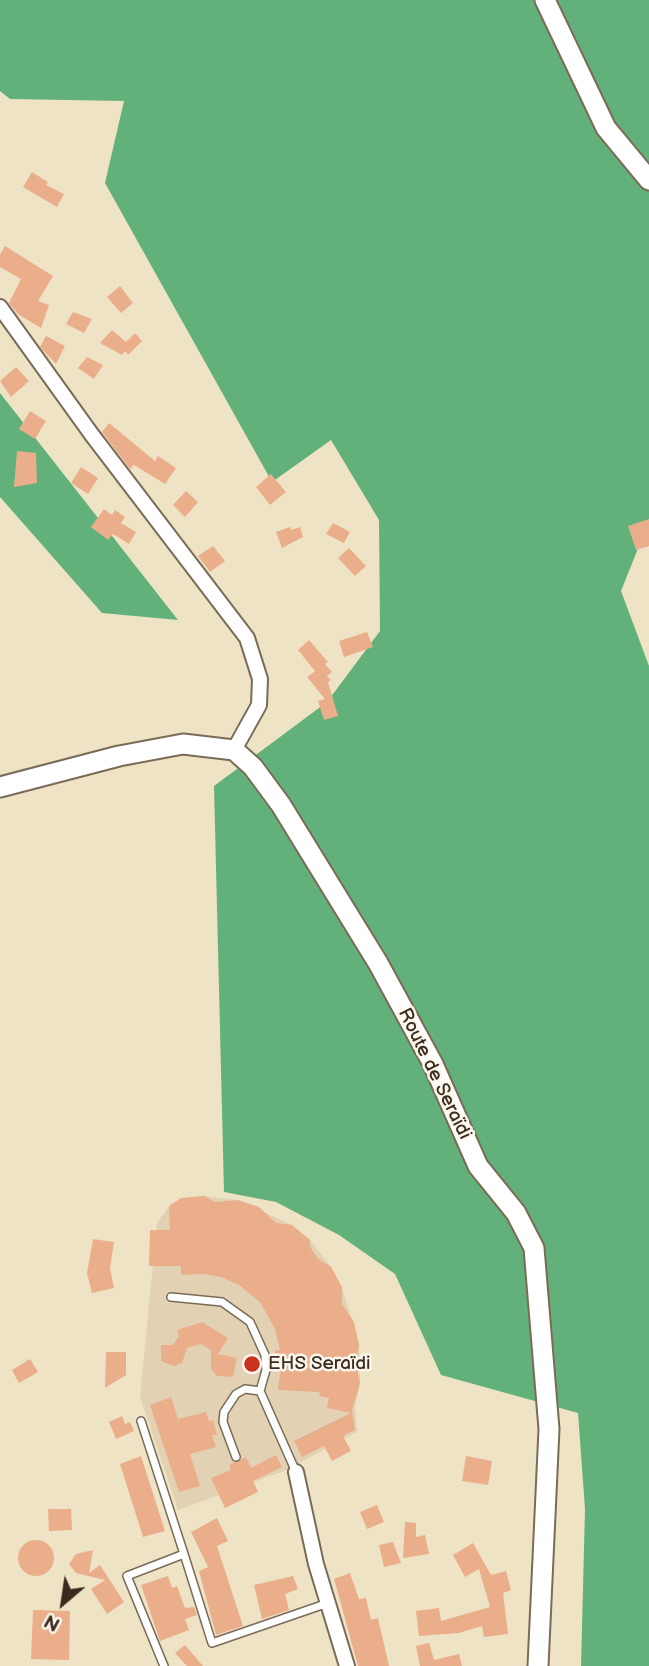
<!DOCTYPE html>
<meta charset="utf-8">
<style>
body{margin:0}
#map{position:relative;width:649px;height:1666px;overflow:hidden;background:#efe3c5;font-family:"Balsamiq Sans",sans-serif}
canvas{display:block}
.north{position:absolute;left:28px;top:1568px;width:70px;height:70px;-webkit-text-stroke:5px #fbf7ec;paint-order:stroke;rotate:209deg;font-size:19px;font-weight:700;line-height:28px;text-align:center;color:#3b2a1e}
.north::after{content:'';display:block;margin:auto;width:24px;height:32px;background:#3b2a1e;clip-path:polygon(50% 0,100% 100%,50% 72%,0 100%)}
</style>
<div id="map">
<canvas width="649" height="1666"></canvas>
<div class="north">N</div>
</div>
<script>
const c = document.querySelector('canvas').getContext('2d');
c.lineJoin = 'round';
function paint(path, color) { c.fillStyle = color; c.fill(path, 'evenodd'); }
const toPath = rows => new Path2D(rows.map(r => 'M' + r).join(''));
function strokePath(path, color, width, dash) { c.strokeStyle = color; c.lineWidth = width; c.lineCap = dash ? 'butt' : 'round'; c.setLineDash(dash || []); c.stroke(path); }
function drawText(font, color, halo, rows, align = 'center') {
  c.font = font + ' "Balsamiq Sans",sans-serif'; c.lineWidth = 5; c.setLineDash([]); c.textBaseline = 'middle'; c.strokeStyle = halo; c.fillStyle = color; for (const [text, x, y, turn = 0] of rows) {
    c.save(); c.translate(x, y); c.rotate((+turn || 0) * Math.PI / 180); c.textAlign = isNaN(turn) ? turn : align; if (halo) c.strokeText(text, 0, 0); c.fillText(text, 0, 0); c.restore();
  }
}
paint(toPath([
 [204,1196,238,1200,292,1225,310,1240,331,1267,342,1287,359,1345,360,1383,355,1408,357,1432,284,1471,178,1510,140,1397,157,1223,169,1206,181,1198]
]), '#e3d1b4');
paint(toPath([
 [0,0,649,0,649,521,621,591,649,666,649,1666,581,1666,585,1509,578,1413,441,1375,395,1274,339,1235,276,1202,224,1192,214,786,327,702,380,631,379,520,331,440,272,482,105,183,124,101,10,99,0,91],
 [0,393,178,620,102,613,0,497]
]), '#63b17a');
paint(toPath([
 [32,172,48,182,46,185,64,194,57,207,23,187],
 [5,246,53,276,38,301,49,305,41,328,18,314,9,303,21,279,0,267,0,255],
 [120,286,133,303,121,313,107,297],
 [73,312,92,319,84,333,66,324],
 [112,330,126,342,135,333,142,341,128,355,125,351,122,355,100,343],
 [46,336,65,346,56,364,40,347],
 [87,357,103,365,94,379,78,368],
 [16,367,29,381,11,397,0,381],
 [30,411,46,421,35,439,19,429],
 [109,423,155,461,158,456,176,468,165,484,134,465,130,469,102,432],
 [17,451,36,453,37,483,14,487],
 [81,467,98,478,88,494,71,483],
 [271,474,286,492,270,505,256,487],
 [186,491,198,502,185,517,173,505],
 [104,509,112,515,115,510,125,517,121,523,136,532,129,544,113,534,108,540,91,527],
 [649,519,649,546,636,550,628,526],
 [333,523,350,532,344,543,326,534],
 [290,527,291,530,300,527,303,537,282,548,276,532],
 [213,546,225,561,210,572,198,556],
 [349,548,366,566,355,576,338,558],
 [367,632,373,647,344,657,339,641],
 [309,640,328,662,325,664,332,672,327,676,331,680,328,682,338,716,324,720,318,701,325,699,307,677,315,671,298,650],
 [204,1196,215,1202,238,1200,259,1207,276,1223,292,1225,310,1240,310,1247,318,1259,331,1267,342,1287,342,1304,354,1322,359,1345,356,1364,360,1383,352,1410,355,1430,343,1436,351,1451,332,1461,324,1446,302,1457,294,1441,351,1413,327,1408,329,1398,319,1396,320,1392,278,1390,282,1360,275,1360,275,1350,280,1350,275,1329,260,1302,239,1285,221,1277,204,1274,181,1275,181,1266,149,1266,150,1230,170,1230,169,1206,181,1198],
 [93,1239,114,1242,110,1269,114,1288,92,1293,87,1273],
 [202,1322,228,1338,218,1354,237,1358,233,1377,217,1376,211,1369,211,1350,201,1344,187,1348,182,1363,174,1366,161,1361,161,1345,173,1345,179,1336,177,1330],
 [106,1352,126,1352,126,1375,105,1388],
 [30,1359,38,1372,19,1383,12,1370],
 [171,1397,178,1419,206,1412,209,1421,213,1420,217,1435,212,1435,216,1447,190,1454,200,1486,179,1492,150,1405],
 [122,1416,125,1424,130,1422,134,1431,116,1439,109,1422],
 [276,1455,282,1467,253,1481,258,1492,225,1508,211,1478,231,1470,229,1465,246,1457,251,1468],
 [141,1456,165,1531,143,1537,120,1464],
 [466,1456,492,1461,488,1485,462,1481],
 [377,1505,384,1522,367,1529,360,1512],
 [48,1509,71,1509,72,1530,49,1531],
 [217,1518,228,1541,217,1546,243,1626,216,1635,199,1571,208,1567,191,1532],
 [405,1522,416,1523,416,1537,425,1535,429,1554,403,1558],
 '18 1558a18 18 0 1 1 36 0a18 18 0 1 1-36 0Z',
 [393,1542,401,1563,384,1567,379,1545],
 [473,1543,491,1575,506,1571,511,1590,503,1593,508,1634,484,1637,482,1626,459,1633,419,1636,416,1611,439,1608,441,1621,490,1607,479,1569,465,1577,453,1555],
 [93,1550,89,1573,100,1565,124,1602,107,1614,91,1589,105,1580,76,1573,69,1564,76,1554],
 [350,1573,359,1599,366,1598,371,1620,378,1618,389,1666,358,1666,334,1579],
 [168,1576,172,1588,177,1586,185,1608,194,1607,197,1615,185,1619,189,1630,160,1641,141,1585],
 [293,1576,298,1589,285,1594,289,1610,262,1619,254,1585],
 [33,1610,70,1611,69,1660,31,1659],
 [429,1643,434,1660,459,1654,462,1666,420,1666,416,1646],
 [185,1645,203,1666,187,1666,175,1653]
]), '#ebae8b');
const lane = toPath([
 [171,1297,222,1302,250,1322,265,1355,266,1370,260,1391,296,1472],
 [141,1421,184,1554],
 [236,1457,223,1422,224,1412,236,1394,245,1389,260,1391],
 [164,1666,127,1576,184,1554,212,1643,328,1603]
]);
const street = toPath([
 [0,307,92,435,247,638,260,679,259,705,234,750],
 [296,1472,316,1564,347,1666]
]);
const secondary = toPath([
 [545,0,606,128,649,180],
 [0,787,119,756,183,744,234,750,253,767,281,805,378,963,433,1064,478,1166,516,1213,534,1248,549,1429,538,1666]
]);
strokePath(lane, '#7a6b58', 10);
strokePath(street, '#7a6b58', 18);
strokePath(secondary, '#7a6b58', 23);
strokePath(lane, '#fff', 7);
strokePath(street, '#fff', 14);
strokePath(secondary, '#fff', 19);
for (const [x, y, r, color] of [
 [252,1364,9,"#c8321e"]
]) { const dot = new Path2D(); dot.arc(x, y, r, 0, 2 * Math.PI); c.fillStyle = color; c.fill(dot); strokePath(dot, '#fbf7ec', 2.5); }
drawText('19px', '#3b2a1e', '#fbf7ec', [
 ["Route de Seraïdi",434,1074,64]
]);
drawText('19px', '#3b2a1e', '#fbf7ec', [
 ["EHS Seraïdi",268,1364]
], 'left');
</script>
